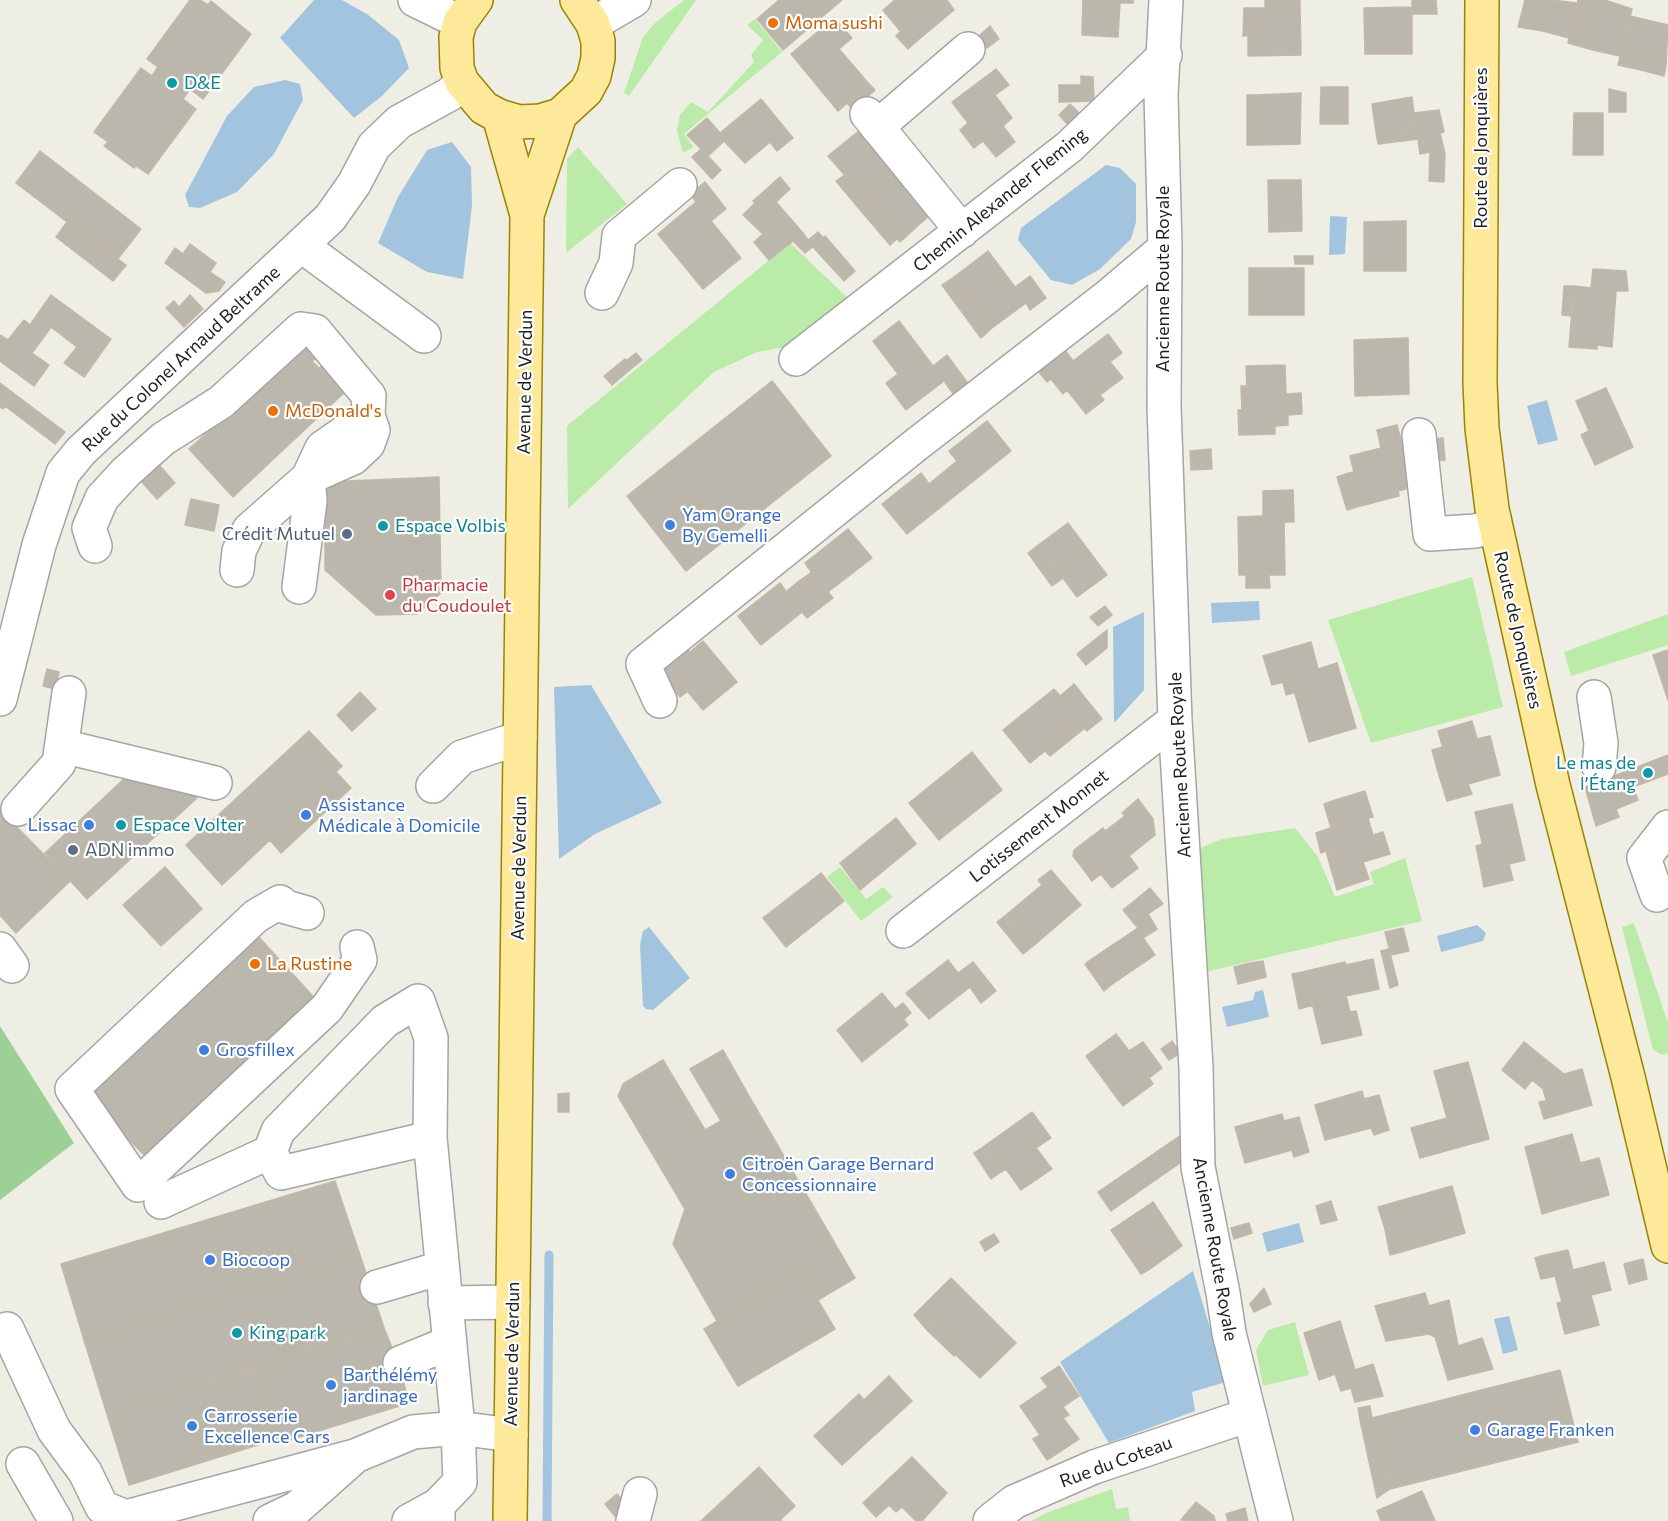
<!DOCTYPE html>
<meta charset="utf-8">
<style>
body{margin:0}
canvas{display:block;background:#efeee4}
</style>
<canvas width="1668" height="1521"></canvas>
<script>
const c = document.querySelector('canvas').getContext('2d');
c.lineJoin = 'round';
function paint(path, color) { c.fillStyle = color; c.fill(path, 'evenodd'); }
const toPath = rows => new Path2D(rows.map(r => 'M' + r).join(''));
function strokePath(path, color, width, dash) { c.strokeStyle = color; c.lineWidth = width; c.lineCap = dash ? 'butt' : 'round'; c.setLineDash(dash || []); c.stroke(path); }
function drawText(font, color, halo, rows, align = 'center') {
  c.font = font + ' Commissioner,sans-serif'; c.lineWidth = 4.5; c.setLineDash([]); c.textBaseline = 'middle'; c.strokeStyle = halo; c.fillStyle = color; for (const [text, x, y, turn = 0] of rows) {
    c.save(); c.translate(x, y); c.rotate((+turn || 0) * Math.PI / 180); c.textAlign = isNaN(turn) ? turn : align; if (halo) c.strokeText(text, 0, 0); c.fillText(text, 0, 0); c.restore();
  }
}
paint(toPath([
 [684,0,696,0,629,96,624,93,643,37,655,23],
 [755,19,782,52,684,134,694,147,683,153,677,131,680,115,691,102,708,112,754,62,751,55,763,40,747,25],
 [578,147,627,204,566,253,567,159],
 [790,243,849,299,797,345,757,352,714,372,568,509,567,426],
 [1472,577,1503,707,1371,743,1328,620],
 [1668,614,1668,645,1571,676,1564,652],
 [1295,828,1318,857,1335,897,1374,884,1370,872,1405,858,1422,921,1205,972,1198,849,1222,839],
 [840,867,866,899,883,887,893,897,861,921,827,877],
 [1634,923,1668,1023,1668,1053,1662,1055,1653,1050,1622,927],
 [1295,1322,1309,1375,1263,1386,1256,1350,1268,1330],
 [1112,1489,1116,1509,1128,1507,1130,1521,1032,1521,1046,1513]
]), '#bbeba8');
paint(toPath([
 [0,1026,74,1143,0,1200]
]), '#9cd097');
paint(toPath([
 [314,0,342,0,367,14,399,40,409,68,382,96,354,118,280,38],
 [285,80,300,84,303,100,274,154,237,192,200,208,189,207,185,195,227,116,254,87],
 [452,142,471,167,472,206,463,279,427,272,378,243,398,197,427,150],
 [1106,165,1120,168,1136,184,1136,222,1131,239,1100,269,1072,285,1051,280,1018,240,1021,228],
 [1330,216,1347,217,1345,254,1329,255],
 [1547,400,1558,440,1538,445,1527,406],
 [1259,601,1260,620,1212,623,1211,603],
 [1144,612,1144,690,1114,723,1113,627],
 [591,685,662,803,595,834,559,859,554,687],
 [1477,925,1486,933,1483,941,1441,952,1437,936],
 [649,927,690,978,653,1010,646,1009,643,1006,640,945,643,931],
 [1263,990,1269,1017,1227,1027,1222,1007,1253,1000,1255,992],
 [1299,1223,1304,1242,1267,1252,1262,1233],
 [1193,1271,1226,1382,1192,1392,1195,1411,1109,1443,1060,1362],
 [1509,1316,1518,1350,1503,1354,1494,1319]
]), '#a3c4de');
strokePath(toPath([
 [547,1521,549,1255]
]), '#a3c4de', 9);
const building = toPath([
 [190,0,200,0,208,5,211,1,251,34,203,99,190,89,183,99,196,109,148,174,136,166,134,168,104,146,108,142,94,132,141,68,152,76,158,67,147,59,190,0],
 [779,0,842,0,783,50,757,19,779,0],
 [895,0,947,0,954,10,918,40,906,26,901,32,883,10,895,0],
 [1083,0,1133,0,1133,3,1120,3,1118,37,1082,35,1083,0],
 [1265,0,1300,0,1300,8,1265,8,1265,0],
 [1412,0,1436,0,1437,14,1412,14,1412,0],
 [1525,0,1551,0,1543,31,1518,27,1525,0],
 [1551,0,1577,3,1569,38,1543,31,1551,0],
 [1578,0,1605,0,1593,50,1568,43,1578,0],
 [1605,0,1632,9,1620,56,1593,50,1605,0],
 [1412,7,1412,54,1365,54,1364,8,1412,7],
 [1244,8,1258,8,1258,35,1243,36,1244,8],
 [1258,8,1300,8,1301,55,1248,56,1248,35,1258,35,1258,8],
 [1630,16,1668,25,1666,65,1621,54,1630,16],
 [834,18,852,38,839,49,869,84,838,111,791,54,834,18],
 [906,26,918,40,908,49,896,36,906,26],
 [990,26,999,39,987,48,978,37,990,26],
 [1621,54,1642,59,1641,70,1618,65,1621,54],
 [1642,59,1666,65,1664,76,1641,70,1642,59],
 [996,69,1009,85,995,95,1012,118,1003,126,1015,142,996,157,983,141,974,148,960,130,968,123,952,102,996,69],
 [1081,76,1093,77,1094,101,1059,102,1059,85,1081,85,1081,76],
 [869,84,875,90,853,110,847,103,869,84],
 [1321,87,1348,87,1348,124,1320,124,1321,87],
 [1609,89,1626,93,1626,112,1609,112,1609,89],
 [1301,93,1300,144,1257,145,1257,95,1301,93],
 [1247,95,1257,95,1257,145,1247,145,1247,95],
 [1412,97,1414,113,1439,110,1444,132,1440,133,1445,154,1444,182,1429,181,1430,152,1420,154,1416,127,1376,132,1372,104,1412,97],
 [761,99,793,138,777,151,770,142,745,163,724,141,708,156,687,135,707,118,720,133,761,99],
 [1070,104,1082,116,1071,128,1059,115,1070,104],
 [1574,113,1603,113,1603,155,1573,155,1574,113],
 [1416,127,1418,139,1378,144,1376,132,1416,127],
 [860,130,895,172,865,198,828,156,860,130],
 [701,149,721,170,712,179,692,157,701,149],
 [40,151,141,229,117,260,16,183,40,151],
 [895,172,931,214,900,242,864,199,895,172],
 [846,174,865,198,856,205,836,181,846,174],
 [780,177,790,189,776,202,803,233,793,241,753,201,780,177],
 [1268,180,1301,180,1302,231,1269,232,1268,180],
 [705,182,726,209,711,221,741,258,703,289,658,234,696,202,690,194,705,182],
 [864,199,897,239,890,245,856,205,864,199],
 [755,203,793,241,769,260,754,242,763,234,743,215,755,203],
 [1406,221,1406,271,1364,271,1364,222,1406,221],
 [67,222,126,265,113,281,56,237,67,222],
 [818,232,823,238,805,253,793,241,803,233,808,240,818,232],
 [825,236,855,271,844,281,813,247,825,236],
 [190,244,216,263,210,272,225,282,219,291,206,293,165,263,175,248,183,254,190,244],
 [988,251,1015,287,1030,276,1046,298,1030,310,1026,303,992,328,954,277,988,251],
 [1294,256,1313,256,1313,264,1295,264,1294,256],
 [1249,268,1304,268,1304,315,1249,315,1249,268],
 [1593,269,1626,271,1628,291,1616,291,1612,347,1597,345,1597,349,1569,347,1574,286,1591,288,1593,269],
 [954,277,992,328,981,338,942,285,954,277],
 [1564,286,1574,286,1572,316,1562,315,1564,286],
 [51,295,111,339,84,377,64,363,77,347,51,327,32,353,49,365,34,386,0,361,0,335,8,340,24,320,30,325,51,295],
 [190,295,203,309,184,327,166,308,174,301,179,307,190,295],
 [899,321,933,366,947,355,969,385,955,396,944,381,906,410,886,383,898,374,873,341,899,321],
 [1108,334,1122,353,1110,362,1123,378,1100,395,1104,400,1086,414,1067,390,1063,394,1051,379,1047,382,1035,367,1062,346,1073,361,1108,334],
 [1408,338,1409,394,1355,396,1354,340,1408,338],
 [302,342,316,358,312,361,319,368,323,365,347,390,233,497,189,449,209,431,206,427,302,342],
 [636,353,642,360,632,368,627,360,636,353],
 [625,359,632,368,612,385,604,376,625,359],
 [1285,365,1286,394,1301,393,1302,414,1288,415,1288,425,1275,426,1275,434,1239,435,1238,410,1248,410,1246,366,1285,365],
 [772,381,831,456,686,571,627,496,772,381],
 [0,383,65,432,55,444,5,406,3,409,0,407,0,383],
 [1241,386,1248,386,1248,410,1242,410,1241,386],
 [1606,388,1633,447,1595,465,1581,435,1589,431,1576,401,1606,388],
 [987,421,1011,451,907,534,882,504,921,473,929,484,957,461,949,451,987,421],
 [1397,425,1413,487,1398,491,1399,496,1357,507,1349,473,1354,472,1350,456,1381,448,1377,430,1397,425],
 [1443,438,1445,460,1435,461,1433,439,1443,438],
 [1211,449,1212,469,1191,470,1190,451,1211,449],
 [159,465,175,483,157,499,141,481,159,465],
 [1349,473,1357,507,1347,510,1337,477,1349,473],
 [439,477,441,593,417,614,376,615,325,570,325,482,439,477],
 [1293,490,1294,522,1284,522,1285,575,1239,575,1238,517,1263,516,1263,491,1293,490],
 [191,499,219,505,214,531,185,525,191,499],
 [1068,523,1107,575,1077,597,1052,563,1046,567,1033,549,1068,523],
 [848,529,872,558,828,592,833,598,807,618,802,612,761,645,738,616,780,583,790,597,815,577,805,563,848,529],
 [1033,549,1046,567,1052,563,1063,578,1052,586,1028,553,1033,549],
 [812,572,815,577,803,586,799,581,812,572],
 [1246,575,1269,575,1270,588,1246,588,1246,575],
 [799,581,803,586,790,597,787,591,799,581],
 [1105,606,1112,615,1098,626,1090,617,1105,606],
 [1107,630,1107,648,1086,665,1077,654,1107,630],
 [681,640,690,652,703,641,737,682,703,710,669,669,666,672,656,660,681,640],
 [1311,642,1318,669,1337,663,1356,728,1309,742,1291,680,1272,685,1263,656,1311,642],
 [1668,650,1668,700,1653,655,1668,650],
 [47,669,59,672,55,689,43,686,47,669],
 [669,669,688,691,680,697,662,675,669,669],
 [1291,680,1295,692,1286,695,1283,682,1291,680],
 [1074,684,1102,719,1087,731,1077,718,1057,734,1061,738,1030,763,1003,730,1054,689,1060,696,1074,684],
 [360,692,376,709,352,731,337,715,360,692],
 [1077,718,1085,728,1050,756,1045,751,1061,738,1057,734,1077,718],
 [1472,721,1477,739,1490,736,1500,775,1468,784,1472,794,1447,801,1438,772,1449,769,1438,731,1472,721],
 [309,731,342,766,336,772,351,788,281,853,270,840,222,885,186,845,309,731],
 [1443,747,1449,769,1438,772,1432,750,1443,747],
 [972,752,1002,790,939,840,909,803,972,752],
 [1668,755,1668,774,1633,787,1627,771,1668,755],
 [1627,771,1638,800,1616,809,1619,817,1596,826,1585,787,1627,771],
 [127,776,190,789,197,798,87,899,45,853,127,776],
 [1365,791,1373,817,1368,818,1373,835,1383,832,1390,854,1363,862,1369,879,1345,887,1333,848,1321,853,1316,833,1339,825,1332,801,1365,791],
 [1138,799,1153,819,1155,835,1129,856,1138,868,1112,888,1093,864,1081,866,1073,856,1074,850,1103,828,1105,831,1125,816,1122,813,1138,799],
 [1332,801,1339,825,1331,828,1324,804,1332,801],
 [1512,804,1525,860,1509,864,1513,880,1484,887,1481,870,1488,868,1475,812,1512,804],
 [0,810,70,881,16,933,0,915,0,810],
 [896,818,916,844,860,890,840,863,896,818],
 [1482,844,1488,868,1481,870,1476,846,1482,844],
 [1333,848,1345,887,1337,890,1326,851,1333,848],
 [1093,864,1101,874,1092,881,1081,866,1093,864],
 [165,867,202,909,161,946,123,905,165,867],
 [1051,870,1081,905,1033,946,1006,915,1042,885,1038,880,1051,870],
 [821,873,844,901,786,947,763,918,821,873],
 [1150,888,1163,904,1148,914,1157,929,1143,938,1155,955,1111,985,1093,958,1138,928,1123,910,1150,888],
 [1006,915,1033,946,1023,954,997,922,1006,915],
 [1403,928,1409,951,1391,955,1385,932,1403,928],
 [256,934,321,1005,153,1164,86,1096,256,934],
 [1389,949,1398,985,1390,988,1381,951,1389,949],
 [1093,958,1111,985,1104,991,1085,964,1093,958],
 [1373,959,1379,989,1346,996,1350,1012,1356,1011,1362,1035,1322,1044,1309,990,1302,991,1298,973,1345,962,1346,965,1373,959],
 [948,960,958,973,973,962,996,991,981,1003,970,987,929,1019,906,993,948,960],
 [1263,961,1266,977,1254,980,1250,963,1263,961],
 [1250,963,1254,980,1238,984,1234,967,1250,963],
 [1298,973,1302,991,1309,990,1313,1005,1299,1009,1292,974,1298,973],
 [882,993,908,1025,862,1062,837,1030,882,993],
 [903,1003,911,1013,904,1019,895,1009,903,1003],
 [1116,1034,1129,1051,1143,1042,1162,1068,1149,1078,1153,1084,1123,1106,1086,1056,1116,1034],
 [1172,1041,1180,1053,1169,1060,1161,1049,1172,1041],
 [1524,1042,1564,1074,1582,1069,1592,1105,1551,1117,1543,1089,1532,1080,1525,1089,1502,1070,1524,1042],
 [723,1050,753,1103,721,1121,690,1069,723,1050],
 [663,1060,705,1130,753,1103,855,1278,818,1300,801,1272,717,1321,673,1244,685,1209,618,1096,623,1084,663,1060],
 [1468,1062,1489,1139,1420,1158,1411,1128,1447,1118,1434,1071,1468,1062],
 [1362,1091,1364,1099,1379,1095,1389,1130,1374,1135,1371,1128,1325,1140,1315,1105,1362,1091],
 [569,1093,569,1112,558,1112,558,1094,569,1093],
 [1546,1101,1551,1117,1544,1119,1539,1102,1546,1101],
 [1032,1112,1051,1138,1036,1148,1052,1169,1021,1190,1006,1169,1001,1172,983,1147,1032,1112],
 [1282,1114,1284,1121,1299,1117,1309,1152,1294,1157,1292,1150,1245,1163,1235,1127,1282,1114],
 [1184,1133,1187,1158,1111,1211,1098,1192,1184,1133],
 [1572,1134,1580,1163,1599,1158,1609,1195,1555,1210,1546,1179,1534,1182,1525,1147,1572,1134],
 [983,1147,1001,1172,991,1179,974,1153,983,1147],
 [1546,1179,1555,1210,1542,1214,1534,1182,1546,1179],
 [335,1181,360,1255,84,1340,61,1264,335,1181],
 [1452,1186,1463,1226,1440,1233,1442,1240,1401,1252,1393,1227,1385,1229,1378,1207,1452,1186],
 [1331,1201,1337,1220,1321,1224,1316,1206,1331,1201],
 [1153,1202,1182,1246,1150,1269,1120,1224,1153,1202],
 [1249,1223,1252,1233,1234,1239,1231,1228,1249,1223],
 [1120,1224,1150,1269,1141,1274,1111,1230,1120,1224],
 [1463,1226,1465,1233,1442,1240,1440,1233,1463,1226],
 [1393,1227,1401,1252,1390,1255,1385,1229,1393,1227],
 [994,1234,999,1242,985,1251,980,1242,994,1234],
 [1568,1250,1573,1270,1604,1262,1611,1290,1591,1295,1599,1325,1565,1334,1557,1303,1562,1302,1555,1276,1546,1278,1541,1256,1568,1250],
 [360,1255,384,1328,107,1414,84,1340,360,1255],
 [1541,1256,1546,1278,1541,1279,1535,1258,1541,1256],
 [1643,1259,1647,1279,1629,1284,1624,1264,1643,1259],
 [801,1272,835,1329,738,1386,704,1329,801,1272],
 [951,1278,1016,1343,980,1378,955,1354,961,1349,936,1323,928,1331,914,1315,951,1278],
 [1264,1288,1271,1304,1254,1312,1250,1304,1264,1288],
 [1425,1293,1429,1306,1449,1300,1458,1346,1482,1338,1493,1369,1448,1380,1435,1337,1429,1334,1386,1341,1375,1306,1425,1293],
 [1340,1321,1355,1370,1373,1364,1383,1396,1355,1402,1351,1388,1341,1391,1335,1374,1319,1380,1304,1333,1340,1321],
 [936,1323,961,1349,954,1356,928,1331,936,1323],
 [384,1328,399,1365,409,1403,283,1442,281,1439,277,1439,252,1368,384,1328],
 [1059,1366,1079,1396,1063,1407,1069,1415,1063,1418,1079,1439,1047,1460,1033,1439,1040,1435,1020,1406,1048,1387,1041,1378,1059,1366],
 [252,1368,277,1439,129,1485,107,1414,252,1368],
 [1560,1370,1578,1442,1390,1489,1372,1418,1560,1370],
 [889,1376,912,1401,842,1465,814,1436,859,1394,864,1400,889,1376],
 [1370,1406,1372,1418,1360,1420,1358,1408,1370,1406],
 [1372,1418,1390,1489,1377,1498,1360,1420,1372,1418],
 [912,1457,947,1493,922,1521,916,1521,902,1507,896,1512,889,1505,876,1517,863,1503,912,1457],
 [759,1467,795,1506,781,1519,782,1521,701,1521,759,1467],
 [1422,1491,1435,1521,1381,1521,1377,1511,1422,1491],
 [617,1494,632,1512,619,1521,605,1504,617,1494],
 [1196,1502,1214,1516,1215,1521,1181,1520,1196,1502],
 [1245,1508,1248,1521,1228,1521,1226,1514,1245,1508]
]);
paint(building, '#bcb7ad');
strokePath(building, '#c2b8a6', 1.5);
const minor = toPath([
 [415,0,460,22],
 [1166,0,1161,95,1165,248,1164,406,1175,720,1196,1067,1198,1167,1223,1293,1229,1333,1276,1521],
 [593,24,634,0],
 [867,114,962,231],
 [877,127,968,49],
 [302,246,424,336],
 [602,293,616,263,619,236,680,185],
 [796,359,1069,147,1165,55],
 [1419,435,1430,534,1475,531,1495,526],
 [95,546,89,528,102,498,126,472,163,439,221,402,301,329,315,331,369,396,368,416,322,448,308,478,310,501,299,587],
 [237,570,239,551,249,530,308,478,353,458,368,444,373,430,368,416],
 [1594,697,1601,743,1599,767],
 [0,699,39,545,63,473,81,451,330,218,354,184,374,146,399,122,450,94,462,82],
 [660,701,643,664,917,444,1107,297,1165,248],
 [62,746,215,783],
 [433,786,462,757,520,738],
 [18,809,59,763,69,693],
 [1657,895,1644,858,1668,827],
 [307,913,286,907,280,902,256,916,72,1089,138,1185,327,1008,360,960,357,947],
 [903,931,1175,720],
 [0,949,12,966],
 [430,1138,281,1173,270,1152,278,1131,385,1021,418,1001,431,1038,430,1138,458,1428,460,1482,438,1505,438,1521],
 [161,1202,270,1152],
 [377,1287,441,1268],
 [445,1303,513,1302],
 [7,1329,54,1430,85,1472,102,1507,126,1517,355,1456,413,1432,458,1428,511,1435],
 [400,1363,449,1343],
 [23,1464,56,1521],
 [270,1521,297,1508,352,1459],
 [409,1521,438,1505],
 [633,1521,640,1494],
 [990,1521,1014,1502,1094,1467,1249,1415]
]);
const major = toPath([
 [476,0,460,22,456,37,457,68,462,82,484,108,499,116,519,122,540,121,560,115,586,91,594,76,598,58,598,41,593,24,577,0],
 [1482,0,1480,383,1482,428,1492,509,1553,785,1628,1077,1668,1246],
 [499,116,527,215,510,1521],
 [527,215,560,115]
]);
strokePath(minor, '#a5a5a5', 36);
strokePath(major, '#988600', 36);
strokePath(minor, '#fff', 33);
strokePath(major, '#fee89a', 33);
for (const [x, y, r, color] of [
 [773,23,6,"#e8710a"],
 [172,83,6,"#0f9aa8"],
 [273,411,6,"#e8710a"],
 [670,525,6,"#3f7fe0"],
 [383,526,6,"#0f9aa8"],
 [347,534,6,"#5c6f8a"],
 [390,595,6,"#e0444e"],
 [1648,773,6,"#0f9aa8"],
 [306,815,6,"#3f7fe0"],
 [89,825,6,"#3f7fe0"],
 [121,825,6,"#0f9aa8"],
 [73,850,6,"#5c6f8a"],
 [255,964,6,"#e8710a"],
 [204,1050,6,"#3f7fe0"],
 [730,1174,6,"#3f7fe0"],
 [210,1260,6,"#3f7fe0"],
 [237,1333,6,"#0f9aa8"],
 [331,1385,6,"#3f7fe0"],
 [192,1426,6,"#3f7fe0"],
 [1475,1430,6,"#3f7fe0"]
]) { const dot = new Path2D(); dot.arc(x, y, r, 0, 2 * Math.PI); c.fillStyle = color; c.fill(dot); strokePath(dot, '#fff', 2); }
drawText('18px', '#c56008', '#fff', [
 ["Moma sushi",785,23],
 ["McDonald's",285,411],
 ["La Rustine",267,964]
], 'left');
drawText('18px', '#0d838f', '#fff', [
 ["D&E",184,83],
 ["Espace Volbis",395,526],
 ["Le mas de",1636,763,"right"],
 ["l’Étang",1636,784,"right"],
 ["Espace Volter",133,825],
 ["King park",249,1333]
], 'left');
drawText('18px', '#1e1e1e', '#fff', [
 ["Route de Jonquières",1481,148,-90],
 ["Chemin Alexander Fleming",1000,200,-39],
 ["Ancienne Route Royale",1163,279,-90],
 ["Rue du Colonel Arnaud Beltrame",181,359,-43],
 ["Avenue de Verdun",525,382,-89],
 ["Route de Jonquières",1518,630,77],
 ["Ancienne Route Royale",1180,765,-93],
 ["Lotissement Monnet",1039,826,-38],
 ["Avenue de Verdun",519,868,-89],
 ["Ancienne Route Royale",1215,1249,80],
 ["Avenue de Verdun",512,1354,-89],
 ["Rue du Coteau",1116,1462,-20]
]);
drawText('18px', '#366cbe', '#fff', [
 ["Yam Orange",682,515],
 ["By Gemelli",682,536],
 ["Assistance",318,805],
 ["Médicale à Domicile",318,826],
 ["Lissac",77,825,"right"],
 ["Grosfillex",216,1050],
 ["Citroën Garage Bernard",742,1164],
 ["Concessionnaire",742,1185],
 ["Biocoop",222,1260],
 ["Barthélémy",343,1375],
 ["jardinage",343,1396],
 ["Carrosserie",204,1416],
 ["Excellence Cars",204,1437],
 ["Garage Franken",1487,1430]
], 'left');
drawText('18px', '#4e5e75', '#fff', [
 ["Crédit Mutuel",335,534],
 ["ADN immo",85,850,"left"]
], 'right');
drawText('18px', '#be3a42', '#fff', [
 ["Pharmacie",402,585],
 ["du Coudoulet",402,606]
], 'left');
</script>
